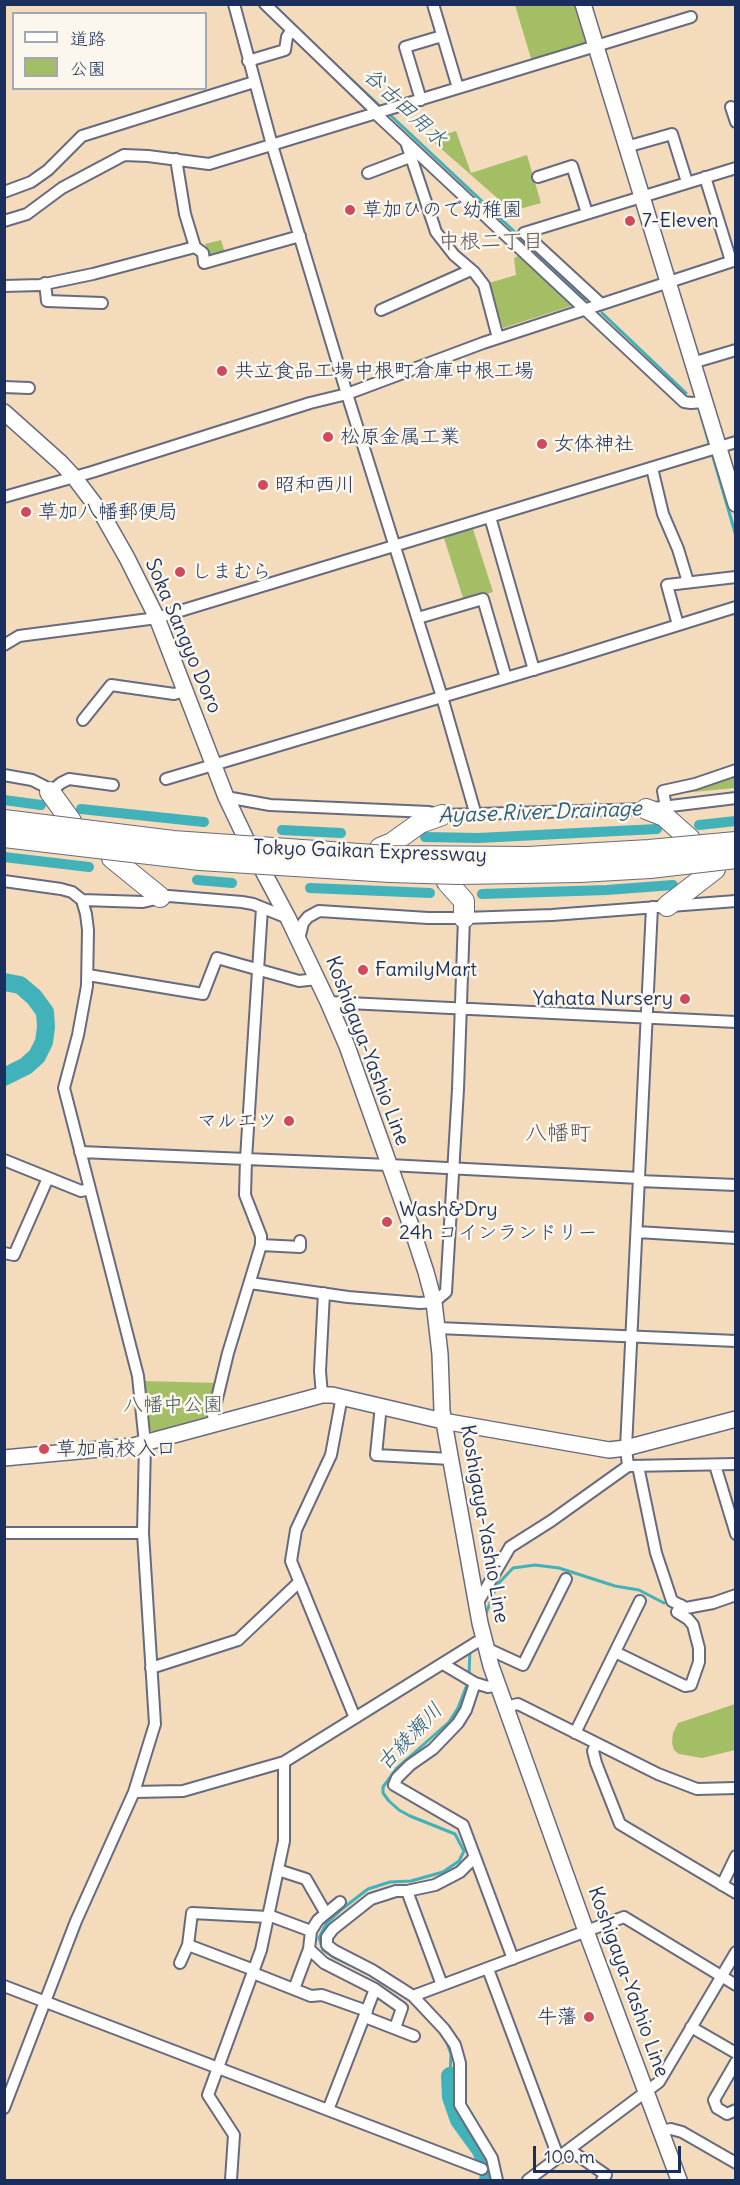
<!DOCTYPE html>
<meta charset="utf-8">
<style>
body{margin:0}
#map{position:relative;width:740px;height:2185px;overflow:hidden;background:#f3dbbc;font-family:Delius,"Klee One",sans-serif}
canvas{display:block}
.frame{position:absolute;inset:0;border:6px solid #1b2f5e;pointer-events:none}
.legend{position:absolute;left:12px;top:12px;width:195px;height:78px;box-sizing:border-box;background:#fbf7ec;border:2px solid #a1a7b3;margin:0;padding:8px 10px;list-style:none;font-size:18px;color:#1b2f5e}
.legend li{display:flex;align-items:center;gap:12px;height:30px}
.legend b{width:30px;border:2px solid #a1a7b3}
.scale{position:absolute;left:533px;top:2146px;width:148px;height:27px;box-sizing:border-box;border:3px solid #1b2f5e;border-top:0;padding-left:8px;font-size:18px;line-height:21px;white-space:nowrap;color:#1b2f5e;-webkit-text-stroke:4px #fbf7ec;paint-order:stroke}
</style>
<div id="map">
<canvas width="740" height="2185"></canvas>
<div class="frame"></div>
<ul class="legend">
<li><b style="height:8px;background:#fff"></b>道路</li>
<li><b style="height:16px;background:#a4be65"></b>公園</li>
</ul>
<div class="scale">100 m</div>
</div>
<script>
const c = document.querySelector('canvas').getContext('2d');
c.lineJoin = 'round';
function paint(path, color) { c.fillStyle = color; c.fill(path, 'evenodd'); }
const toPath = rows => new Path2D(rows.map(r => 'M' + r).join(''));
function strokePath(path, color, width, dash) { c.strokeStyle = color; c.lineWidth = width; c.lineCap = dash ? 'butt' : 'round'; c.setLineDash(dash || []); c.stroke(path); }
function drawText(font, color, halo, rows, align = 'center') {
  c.font = font + ' Delius,"Klee One",sans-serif'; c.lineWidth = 5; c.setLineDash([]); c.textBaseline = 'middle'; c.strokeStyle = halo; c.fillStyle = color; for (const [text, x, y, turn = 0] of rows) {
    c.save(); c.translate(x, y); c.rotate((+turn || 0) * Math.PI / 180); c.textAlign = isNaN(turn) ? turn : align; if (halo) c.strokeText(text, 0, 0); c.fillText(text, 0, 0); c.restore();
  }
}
paint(toPath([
 [515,5,576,5,588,43,532,62],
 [456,131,471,173,527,155,541,203,512,211,430,139],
 [221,240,225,253,209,257,205,244],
 [520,255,574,305,503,328,489,283,516,275,514,258],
 [472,526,493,592,464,601,443,535],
 [735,776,735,788,672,794],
 [144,1381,217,1383,207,1421,156,1434,150,1430],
 [735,1704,735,1750,702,1758,679,1754,674,1750,672,1743,673,1733,678,1723]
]), '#a4be65');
strokePath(toPath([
 [321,51,382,108],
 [387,112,517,234],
 [525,242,585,299],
 [602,313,686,393],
 [699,409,736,536],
 [485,1616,497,1585,513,1568,535,1565,559,1568,615,1586,639,1590,664,1603],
 [469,1675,470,1649],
 [359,1969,335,1958,323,1950,319,1938,326,1924,342,1909,368,1889,390,1882,411,1881,443,1872,459,1861,464,1851,455,1834,410,1816,399,1810,389,1801,383,1793,383,1787,397,1768,449,1722,458,1708,468,1682],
 [446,2040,451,2054,450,2076]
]), '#41b1ba', 3);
strokePath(toPath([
 [4,800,41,805],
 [81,809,204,822],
 [699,825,736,821],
 [282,830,341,833],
 [425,837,478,838,657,829],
 [4,857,89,867],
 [197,880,232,883],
 [310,888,430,893],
 [482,894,607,890,673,885]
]), '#41b1ba', 10);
strokePath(toPath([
 [4,982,20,985,34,997,45,1012,46,1027,44,1042,37,1056,26,1066,4,1077],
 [450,2076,451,2097,459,2120,480,2149,490,2170,488,2180]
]), '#41b1ba', 18);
const street = toPath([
 [234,4,272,145,347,394,442,697,475,812],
 [265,4,378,113],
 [433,4,458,88],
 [248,61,285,50,287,37,291,31],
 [421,100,405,47,442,36],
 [731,107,736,122],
 [375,113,684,402,691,403,704,402],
 [407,145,436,232,454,255,474,272,484,285,498,338],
 [626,147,672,134,687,182],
 [368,173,410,157],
 [538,177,572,166,587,213],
 [705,177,731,261],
 [4,192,31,182,48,170,82,136,254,82],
 [4,221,27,214,62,188,124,155,148,156,209,164,691,17],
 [524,233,736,168],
 [524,233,601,304],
 [195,247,203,253,204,263,300,236],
 [45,283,47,301,102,303],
 [4,286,40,285,93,274,195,247,185,214,176,159],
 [381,310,471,270],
 [692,363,736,350],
 [4,387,29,388],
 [652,468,663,514,678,549,688,582],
 [4,497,92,472,310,403,347,394,483,343,736,260],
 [490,517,534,670],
 [418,618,483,599,506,678],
 [678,625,667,585,736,577],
 [4,645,19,636,157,618,736,442],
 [83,720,111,685,174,694,185,691],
 [4,775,32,780,44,786,50,792,61,783,69,779,113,785],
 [166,779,563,661,736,607],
 [226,797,270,805,429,812,442,815,646,809,736,798],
 [666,807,663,791,695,784,736,770],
 [4,881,61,889,72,892,82,900,86,914,88,930,87,986,78,1035,64,1088,138,1376,145,1444,143,1533,155,1724,134,1792,76,1921,4,2108],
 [82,900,143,902,169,896,242,902,253,904,288,918],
 [299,939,303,923,308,917,319,911,428,918,464,918,552,915,736,901],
 [88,975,203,994,217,958,299,981,317,979],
 [328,1002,736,1022],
 [80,1152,389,1165,639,1178],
 [4,1160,81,1191,90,1189],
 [639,1181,736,1185],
 [637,1232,736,1238],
 [261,1245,300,1247,300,1241],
 [4,1253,14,1255,48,1178],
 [250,1283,348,1297,420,1303,434,1302,446,1292,458,1089,464,918],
 [438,1328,736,1341],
 [322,1395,320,1371,324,1293],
 [342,1396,331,1455,296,1530,291,1561,355,1718],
 [381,1405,376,1455,451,1459],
 [215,1425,213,1415,228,1353,261,1245,261,1236,245,1195,246,1159,262,908],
 [715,1465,736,1534],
 [628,1466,626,1448,652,907],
 [638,1466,656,1553,672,1601,686,1608,713,1603,736,1595],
 [4,1533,143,1533],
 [477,1604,510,1547,551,1521,628,1466,736,1464],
 [486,1648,523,1665,566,1579],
 [615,1652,685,1686,691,1685,699,1662,699,1648,693,1625,688,1619,677,1612,681,1605],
 [443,1664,475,1683],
 [151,1668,238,1640,298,1583],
 [504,1707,518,1704,658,1774,697,1789,736,1788],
 [575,1733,640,1601],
 [596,1744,593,1751,596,1763,620,1824,736,1893],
 [134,1792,183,1791,284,1762,477,1642,484,1640],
 [475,1857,513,1959],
 [278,1870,306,1879,325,1912],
 [722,1885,736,1856],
 [407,1891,442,1985],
 [340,1902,318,1920,311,1931,309,1949,324,1963,375,1989,402,2008,395,2028],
 [268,1915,311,1931],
 [188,1945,254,1970],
 [180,1963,188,1945,192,1913,268,1917],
 [488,1969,556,2151,561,2157],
 [253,1973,311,1996,322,1995,367,2011],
 [4,1986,482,2169],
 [294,1989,309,1949],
 [413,1996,624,1917,736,1985],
 [365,2017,414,2036],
 [691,2027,736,2053],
 [736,2062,714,2100,717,2108,727,2114,736,2110],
 [328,2110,375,1989],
 [661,2131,671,2129,682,2132,736,2163],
 [570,2150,606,2175,602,2180],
 [231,2180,234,2135,208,2095,261,1950,284,1841,284,1762],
 [497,2180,492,2158,460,2105,460,2063,455,2045,444,2029,413,1996,372,1970,335,1951,327,1945,327,1937,333,1929,371,1899,396,1891,407,1891,435,1885,460,1872,475,1857,463,1825,394,1785,397,1778,410,1765,433,1749,458,1723,466,1710,475,1683,488,1687,497,1685],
 [528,2180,659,2082,736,1952]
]);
const secondary = toPath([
 [583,4,736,504],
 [4,412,61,463,74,477,102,514,127,558,157,618,226,797,246,839,288,918,328,1002,347,1046,410,1223,426,1272,434,1302,440,1354,442,1411,480,1623,491,1666,586,1931,679,2180],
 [4,1458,133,1446,322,1395,332,1395,443,1421,609,1450,626,1448,736,1419]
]);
const highway = toPath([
 [50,792,71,821],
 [646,809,664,816,690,839],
 [380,848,392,843,420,823,442,815],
 [112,858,160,897],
 [447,882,464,901,464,918],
 [667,906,715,869]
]);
strokePath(street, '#676b7f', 14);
strokePath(secondary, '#676b7f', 18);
strokePath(highway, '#676b7f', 22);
strokePath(street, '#fff', 10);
strokePath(secondary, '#fff', 15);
strokePath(highway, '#fff', 20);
const highwayBridge = toPath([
 [4,820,173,841,388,856,528,857,649,850,736,842],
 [4,837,200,860,390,872,458,874,580,872,650,868,736,858]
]);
strokePath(highwayBridge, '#676b7f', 22, []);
strokePath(highwayBridge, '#fff', 20);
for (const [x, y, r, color] of [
 [350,210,6,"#d1495b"],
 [630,221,6,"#d1495b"],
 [222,371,6,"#d1495b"],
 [328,437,6,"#d1495b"],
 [542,444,6,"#d1495b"],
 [263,485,6,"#d1495b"],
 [26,512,6,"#d1495b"],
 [180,572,6,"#d1495b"],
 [363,970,6,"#d1495b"],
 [685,999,6,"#d1495b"],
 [289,1121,6,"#d1495b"],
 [387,1222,6,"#d1495b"],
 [44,1449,6,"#d1495b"],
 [589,2017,6,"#d1495b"]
]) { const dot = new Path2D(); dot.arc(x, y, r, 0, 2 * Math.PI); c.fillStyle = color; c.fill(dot); strokePath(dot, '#fbf7ec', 2); }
drawText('20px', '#1b2f5e', '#fbf7ec', [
 ["草加ひので幼稚園",362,210],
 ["7-Eleven",642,221],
 ["共立食品工場中根町倉庫中根工場",234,371],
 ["松原金属工業",340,437],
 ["女体神社",554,444],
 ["昭和西川",275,485],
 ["草加八幡郵便局",38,512],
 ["しまむら",192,572],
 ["FamilyMart",375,970],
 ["Yahata Nursery",673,999,"right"],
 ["マルエツ",277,1121,"right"],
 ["Wash&Dry",399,1210],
 ["24h コインランドリー",399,1233],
 ["草加高校入口",56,1449],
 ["牛藩",577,2017,"right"]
], 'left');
drawText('20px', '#1b2f5e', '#fbf7ec', [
 ["Soka Sangyo Doro",183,636,67],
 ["Tokyo Gaikan Expressway",370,852,2],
 ["Koshigaya-Yashio Line",367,1051,69],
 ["Koshigaya-Yashio Line",484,1524,80],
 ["Koshigaya-Yashio Line",628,1982,70]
]);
drawText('20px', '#445a60', '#fbf7ec', [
 ["八幡中公園",173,1405]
]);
drawText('italic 21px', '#285c7e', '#fbf7ec', [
 ["谷古田用水",405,108,43],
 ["Ayase River Drainage",540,813,-2],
 ["古綾瀬川",410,1737,-46]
]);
drawText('21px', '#5c565e', '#fbf7ec', [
 ["中根二丁目",491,242]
]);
drawText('22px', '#5c565e', '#fbf7ec', [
 ["八幡町",558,1134]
]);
</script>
